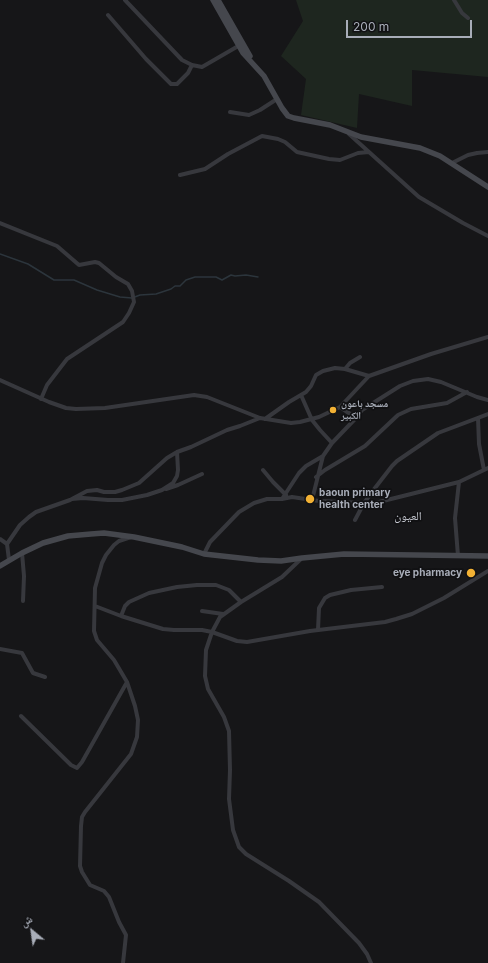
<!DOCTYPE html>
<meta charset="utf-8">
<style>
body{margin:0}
#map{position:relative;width:488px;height:963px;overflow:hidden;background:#161618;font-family:Inter,"Noto Naskh Arabic",sans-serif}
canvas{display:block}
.north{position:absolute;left:12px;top:911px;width:40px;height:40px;-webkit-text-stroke:3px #111113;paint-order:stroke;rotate:331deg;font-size:11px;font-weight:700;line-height:16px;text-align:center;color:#a8adb8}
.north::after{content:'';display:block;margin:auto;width:14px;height:18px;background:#a8adb8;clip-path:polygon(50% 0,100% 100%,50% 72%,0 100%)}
.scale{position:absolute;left:346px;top:20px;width:126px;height:18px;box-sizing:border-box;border:2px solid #a8adb8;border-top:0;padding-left:5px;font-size:12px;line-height:14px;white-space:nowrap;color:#a8adb8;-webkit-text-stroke:3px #111113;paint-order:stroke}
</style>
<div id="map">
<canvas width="488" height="963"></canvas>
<div class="north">ش</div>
<div class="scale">200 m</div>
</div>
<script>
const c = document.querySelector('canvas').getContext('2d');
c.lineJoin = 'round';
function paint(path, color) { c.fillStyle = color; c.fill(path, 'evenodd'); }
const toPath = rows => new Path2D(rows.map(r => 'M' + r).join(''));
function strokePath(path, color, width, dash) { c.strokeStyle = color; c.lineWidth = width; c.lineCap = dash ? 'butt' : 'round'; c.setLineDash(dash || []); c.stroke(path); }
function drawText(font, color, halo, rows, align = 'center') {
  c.font = font + ' Inter,"Noto Naskh Arabic",sans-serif'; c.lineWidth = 3.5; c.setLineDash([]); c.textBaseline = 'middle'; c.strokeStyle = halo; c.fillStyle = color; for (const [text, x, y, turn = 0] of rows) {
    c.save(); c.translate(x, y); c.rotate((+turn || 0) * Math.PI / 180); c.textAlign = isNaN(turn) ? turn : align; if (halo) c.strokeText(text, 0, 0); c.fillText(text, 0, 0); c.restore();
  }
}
paint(toPath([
 [296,0,488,0,488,77,412,70,412,106,359,94,357,128,301,115,306,79,281,56,303,21]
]), '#1e261f');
strokePath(toPath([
 [0,254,28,264,54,280,74,280,97,290,120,297,132,298,140,295,156,294,171,289,175,286,180,286,186,280,195,277,216,277,222,280,231,275,235,276,246,275,258,277]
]), '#2c353c', 1.5);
strokePath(toPath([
 [125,0,182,60,192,65,202,67,240,45],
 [454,0,462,13,468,18],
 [108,15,146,59,171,84,177,84,188,73,192,65],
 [230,112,249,115,260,110,277,99],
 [349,134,419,197,463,223,488,236],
 [452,163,468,155,477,153,488,152],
 [180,175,205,169,228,154,262,136,278,139,285,142,297,152,329,159,340,160,358,153,369,152],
 [0,223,57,246,79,265,95,262,99,263,116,277,128,284,132,291,134,302,129,313,123,322,67,359,47,385,41,399],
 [345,369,350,363,360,357],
 [0,380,49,402,66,408,76,409,105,408,194,395,207,397,260,418,291,423,300,422,319,417,340,407],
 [301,395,312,420,320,430,332,443],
 [356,418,340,407,369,376,431,354,488,337],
 [478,418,479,444,484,470],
 [265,419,289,402,306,392,311,386,316,375,323,371,335,368,345,369,369,376],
 [263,470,273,482,286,495],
 [316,477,325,470,365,446,398,415,411,409,447,403,467,392],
 [166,489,178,485,202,474],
 [72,499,83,498,108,500,122,500,147,495,162,490,173,483,177,476,178,470,177,452],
 [282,499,299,473,306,466,323,456,332,443,356,418,362,410,400,386,413,381,428,379,441,382,477,397,488,400],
 [312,500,323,456],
 [355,520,364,503,375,488,392,466,397,461,438,433,488,414],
 [0,539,7,544],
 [22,553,24,576,23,601],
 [204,554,210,542,239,512,254,503,267,499,282,499,292,497,319,501,364,503,375,503,459,482,488,468],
 [458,556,455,518,459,482],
 [302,558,282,577,241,602,220,617,212,632,206,650,205,676,208,689,224,717,229,731,230,770,229,799,233,830,239,847,246,854,289,881,319,902,359,943,367,954,371,963],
 [9,560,7,544,20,525,29,517,36,512,70,500,87,491,97,490,104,492,115,492,122,490,139,483,167,458,177,452,191,447,227,430,240,426,260,418],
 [95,606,121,616,163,629,174,630,202,630,212,632,237,641,247,642,310,631,385,622,396,619,412,614,444,598,488,571],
 [202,611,223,614],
 [121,616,125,606,129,602,149,593,177,587,197,585,216,585,229,590,241,602],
 [318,630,319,608,325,598,330,595,351,590,382,587],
 [0,649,22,653,33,673,45,677],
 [21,716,71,765,77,768,82,762,127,682],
 [123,963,126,935,119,922,109,897,104,891,90,885,82,872,80,866,81,826,82,817,85,812,131,754,137,737,138,720,135,706,127,682,114,660,97,640,94,631,95,588,102,563,106,555,114,545,119,541,131,537]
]), '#37383d', 4);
strokePath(toPath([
 [213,0,243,53,264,76,282,108,288,116,294,118,330,125,361,137,420,148,440,156,488,187],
 [218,0,250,56],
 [0,566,22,553,43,543,68,536,91,534,104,533,134,537,182,547,204,554,258,560,281,561,302,558,344,554,488,556]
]), '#45474d', 5.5);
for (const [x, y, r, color] of [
 [333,410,4,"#f2b134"],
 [310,499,5,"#f2b134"],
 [471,573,5,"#f2b134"]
]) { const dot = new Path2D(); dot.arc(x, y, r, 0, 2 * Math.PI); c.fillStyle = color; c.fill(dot); strokePath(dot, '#111113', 1.5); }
drawText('bold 10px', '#a8adb8', '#111113', [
 ["مسجد باعون",341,404],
 ["الكبير",341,416],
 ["baoun primary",319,493],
 ["health center",319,505],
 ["eye pharmacy",462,573,"right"]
], 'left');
drawText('12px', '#c9ccd4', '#111113', [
 ["العيون",408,516]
]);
</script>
